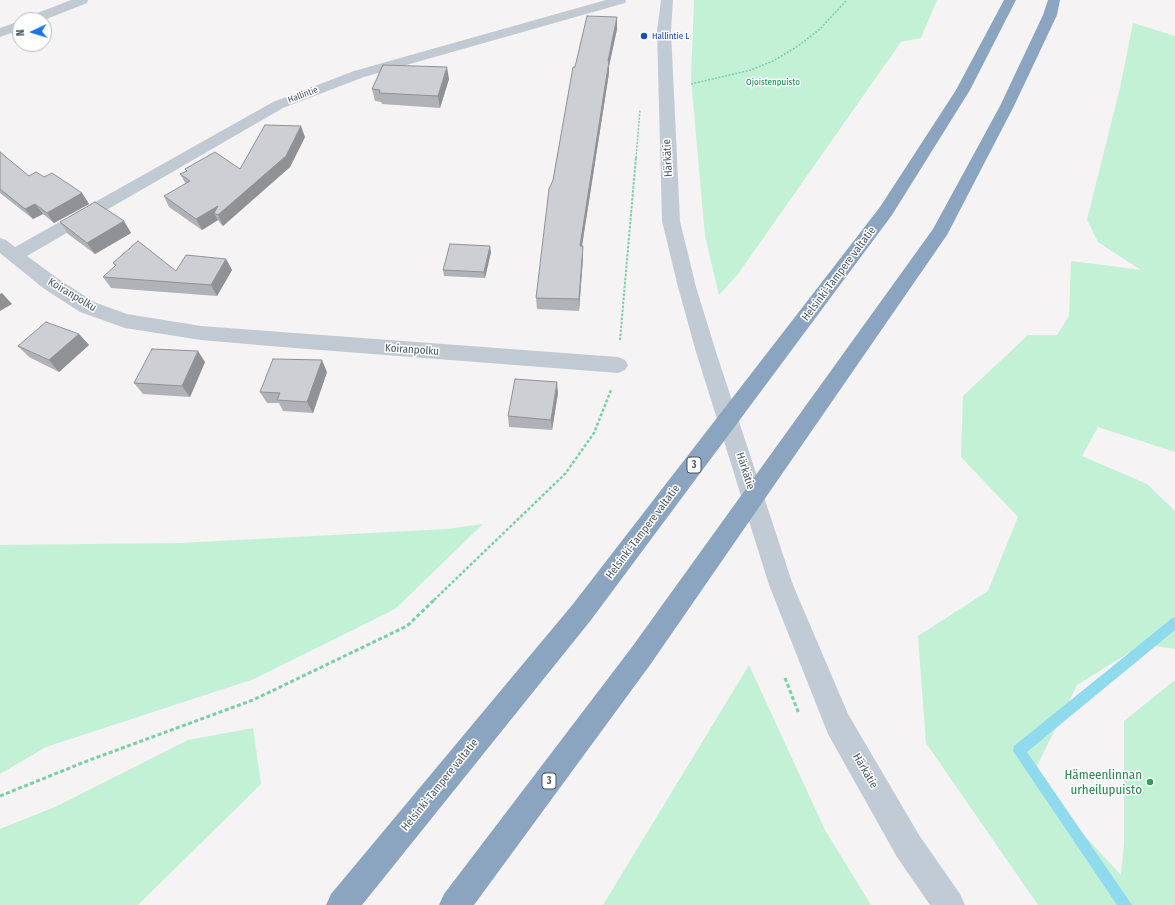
<!DOCTYPE html>
<meta charset="utf-8">
<style>
body{margin:0}
#map{position:relative;width:1175px;height:905px;overflow:hidden;background:#f5f3f3;font-family:"Fira Sans Condensed",sans-serif}
canvas{display:block}
.north{position:absolute;left:12px;top:12px;width:40px;height:40px;box-sizing:border-box;background:#fff;border:1px solid #b7bbc0;border-radius:50%;rotate:266deg;font-size:11px;font-weight:700;line-height:16px;text-align:center;color:#4a5661}
.north::after{content:'';display:block;margin:auto;width:14px;height:18px;background:#1a73e8;clip-path:polygon(50% 0,100% 100%,50% 72%,0 100%)}
</style>
<div id="map">
<canvas width="1175" height="905"></canvas>
<div class="north">N</div>
</div>
<script>
const c = document.querySelector('canvas').getContext('2d');
c.lineJoin = 'round';
function paint(path, color) { c.fillStyle = color; c.fill(path, 'evenodd'); }
const toPath = rows => new Path2D(rows.map(r => 'M' + r).join(''));
function strokePath(path, color, width, dash) { c.strokeStyle = color; c.lineWidth = width; c.lineCap = dash ? 'butt' : 'round'; c.setLineDash(dash || []); c.stroke(path); }
function drawText(font, color, halo, rows, align = 'center') {
  c.font = font + ' "Fira Sans Condensed",sans-serif'; c.lineWidth = 3; c.setLineDash([]); c.textBaseline = 'middle'; c.strokeStyle = halo; c.fillStyle = color; for (const [text, x, y, turn = 0] of rows) {
    c.save(); c.translate(x, y); c.rotate((+turn || 0) * Math.PI / 180); c.textAlign = isNaN(turn) ? turn : align; if (halo) c.strokeText(text, 0, 0); c.fillText(text, 0, 0); c.restore();
  }
}
paint(toPath([
 [694,0,937,0,921,38,901,42,738,274,719,295,705,236,691,79],
 [1133,23,1175,36,1175,452,1098,427,1082,456,1147,484,1175,511,1175,649,1143,644,1077,685,1031,778,1121,875,1124,844,1124,721,1175,680,1175,905,1038,905,926,743,918,636,988,591,1018,517,961,457,963,396,1028,335,1057,335,1069,316,1071,261,1141,270,1098,242,1087,220,1120,88],
 [483,524,395,609,254,679,46,747,0,774,0,545,180,543,447,529],
 [749,665,825,830,871,905,603,905],
 [253,728,261,784,138,905,0,905,0,829,55,807,188,740]
]), '#c3f1d5');
paint(toPath([
 [1175,617,1175,630,1027,752,1132,905,1117,905,1013,751,1014,746,1171,619,1175,617]
]), '#90daee');
strokePath(toPath([
 [691,84,751,70,773,61,798,46,820,29,847,0],
 [636,158,640,110]
]), '#7ad0a6', 1.5, [2, 1.5]);
strokePath(toPath([
 [620,340,636,157]
]), '#7ad0a6', 2, [2.5, 1.5]);
strokePath(toPath([
 [434,600,565,474,594,433,611,390]
]), '#7ad0a6', 2.5, [3, 2]);
strokePath(toPath([
 [785,678,799,714],
 [0,796,87,761,253,700,407,626,435,599]
]), '#7ad0a6', 3, [4, 2.5]);
paint(toPath([
 [71,0,88,0,87,3,44,20,25,20,27,17,71,0],
 [606,0,626,0,625,3,364,77,283,108,27,256,57,278,94,302,127,314,201,326,618,357,625,360,628,365,625,370,618,373,282,347,201,340,125,328,80,312,43,288,0,253,0,238,6,240,15,247,273,102,354,71,606,0],
 [20,21,20,30,0,37,0,28,20,21]
]), '#c1cad2');
paint(toPath([
 [661,0,673,0,671,31,680,221,696,287,716,352,793,585,848,714,919,835,960,894,965,905,930,905,897,857,828,734,769,585,696,352,678,287,662,221,657,31,661,0]
]), '#c1cbd6');
paint(toPath([
 [1004,0,1016,0,970,90,892,215,591,620,362,905,326,905,331,894,573,604,880,207,956,90,1004,0],
 [1048,0,1060,0,1057,15,1014,106,947,235,650,665,474,905,439,905,444,894,632,647,933,229,1000,106,1043,15,1048,0]
]), '#8ba5c1');
paint(toPath([
 [617,29,609,66,609,73,582,246,583,246,583,258,579,311,537,309,536,298,553,180,575,67],
 [449,79,440,108,382,104,381,102,375,101,372,89],
 [305,137,290,167,223,226,220,223,218,220,202,230,169,207,164,196,186,184,180,174,186,171,185,169,240,169],
 [0,152,29,176,44,177,82,193,89,204,54,223,43,214,33,219,0,193],
 [124,221,131,233,95,254,68,234,60,222],
 [491,252,485,278,444,276,443,270],
 [226,259,232,270,217,296,111,288,103,277,115,266,113,263,176,271],
 [79,334,89,345,59,372,29,357,18,346],
 [205,362,190,397,143,394,134,383],
 [327,372,313,413,283,411,279,403,267,403,260,392],
 [558,393,552,430,509,427,508,416]
]), '#b0b2b7');
paint(toPath([
 [617,17,617,29,609,66,609,73,580,258,580,246,608,61],
 [447,67,449,79,440,108,438,96],
 [301,126,305,137,290,167,223,226,218,215,214,213,218,220,202,230,196,219],
 [82,193,89,204,54,223,47,213],
 [35,204,43,214,33,219,25,209],
 [124,221,131,233,95,254,87,243],
 [490,246,491,252,485,278,484,272],
 [583,246,583,258,579,311,579,299],
 [226,259,232,270,217,296,211,285],
 [2,293,12,304,0,311,0,294],
 [79,334,89,345,59,372,49,360],
 [198,351,205,362,190,397,182,386],
 [322,360,327,372,313,413,307,402],
 [557,382,558,393,552,430,551,420]
]), '#909195');
const building = toPath([
 [587,16,617,17,608,61,609,61,580,246,583,246,579,299,536,298,549,189,553,180,573,67,575,67,587,16],
 [383,65,447,67,438,96,379,93,380,90,372,89,383,65],
 [265,125,301,126,286,156,218,215,214,213,218,206,196,219,164,196,190,181,180,174,187,171,185,169,215,152,240,169,265,125],
 [0,152,29,176,36,172,44,177,52,173,82,193,47,213,35,204,25,209,0,189,0,152],
 [95,202,124,221,87,243,60,222,95,202],
 [138,241,176,271,186,255,226,259,211,285,103,277,116,265,113,263,138,241],
 [450,244,490,246,484,272,443,270,450,244],
 [46,322,79,334,49,360,18,346,46,322],
 [152,349,198,351,182,386,134,383,152,349],
 [273,359,322,360,307,402,277,400,280,393,260,392,273,359],
 [515,379,557,382,551,420,508,416,515,379]
]);
paint(building, '#cdcfd5');
strokePath(building, '#909195', 1);
for (const [x, y, r, color] of [
 [644,36,4,"#1a4fb4"],
 [1150,782,4,"#2e9e5b"]
]) { const dot = new Path2D(); dot.arc(x, y, r, 0, 2 * Math.PI); c.fillStyle = color; c.fill(dot); strokePath(dot, '#fff', 1.5); }
drawText('9px', '#164399', '#fff', [
 ["Hallintie L",652,36]
], 'left');
drawText('9px', '#17864f', '#fff', [
 ["Ojoistenpuisto",773,82]
]);
drawText('9px', '#4a5661', '#fff', [
 ["Hallintie",303,95,-21]
]);
for (const [x, y, w] of [
 [694,465,14],
 [549,781,14]
]) { const box = new Path2D(); box.roundRect(x - w / 2, y - 8, w, 16, 3); c.fillStyle = '#fff'; c.fill(box); strokePath(box, '#4a5661', 1); }
drawText('bold 10px', '#4a5661', null, [
 ["3",694,465],
 ["3",549,781]
]);
drawText('11px', '#4a5661', '#fff', [
 ["Härkätie",668,158,-93],
 ["Helsinki-Tampere valtatie",839,274,-53],
 ["Koiranpolku",72,295,31],
 ["Koiranpolku",412,350,4],
 ["Härkätie",745,471,72],
 ["Helsinki-Tampere valtatie",643,532,-53],
 ["Härkätie",865,771,60],
 ["Helsinki-Tampere valtatie",440,785,-51]
]);
drawText('13px', '#27864d', '#fff', [
 ["Hämeenlinnan",1142,775],
 ["urheilupuisto",1142,790]
], 'right');
</script>
